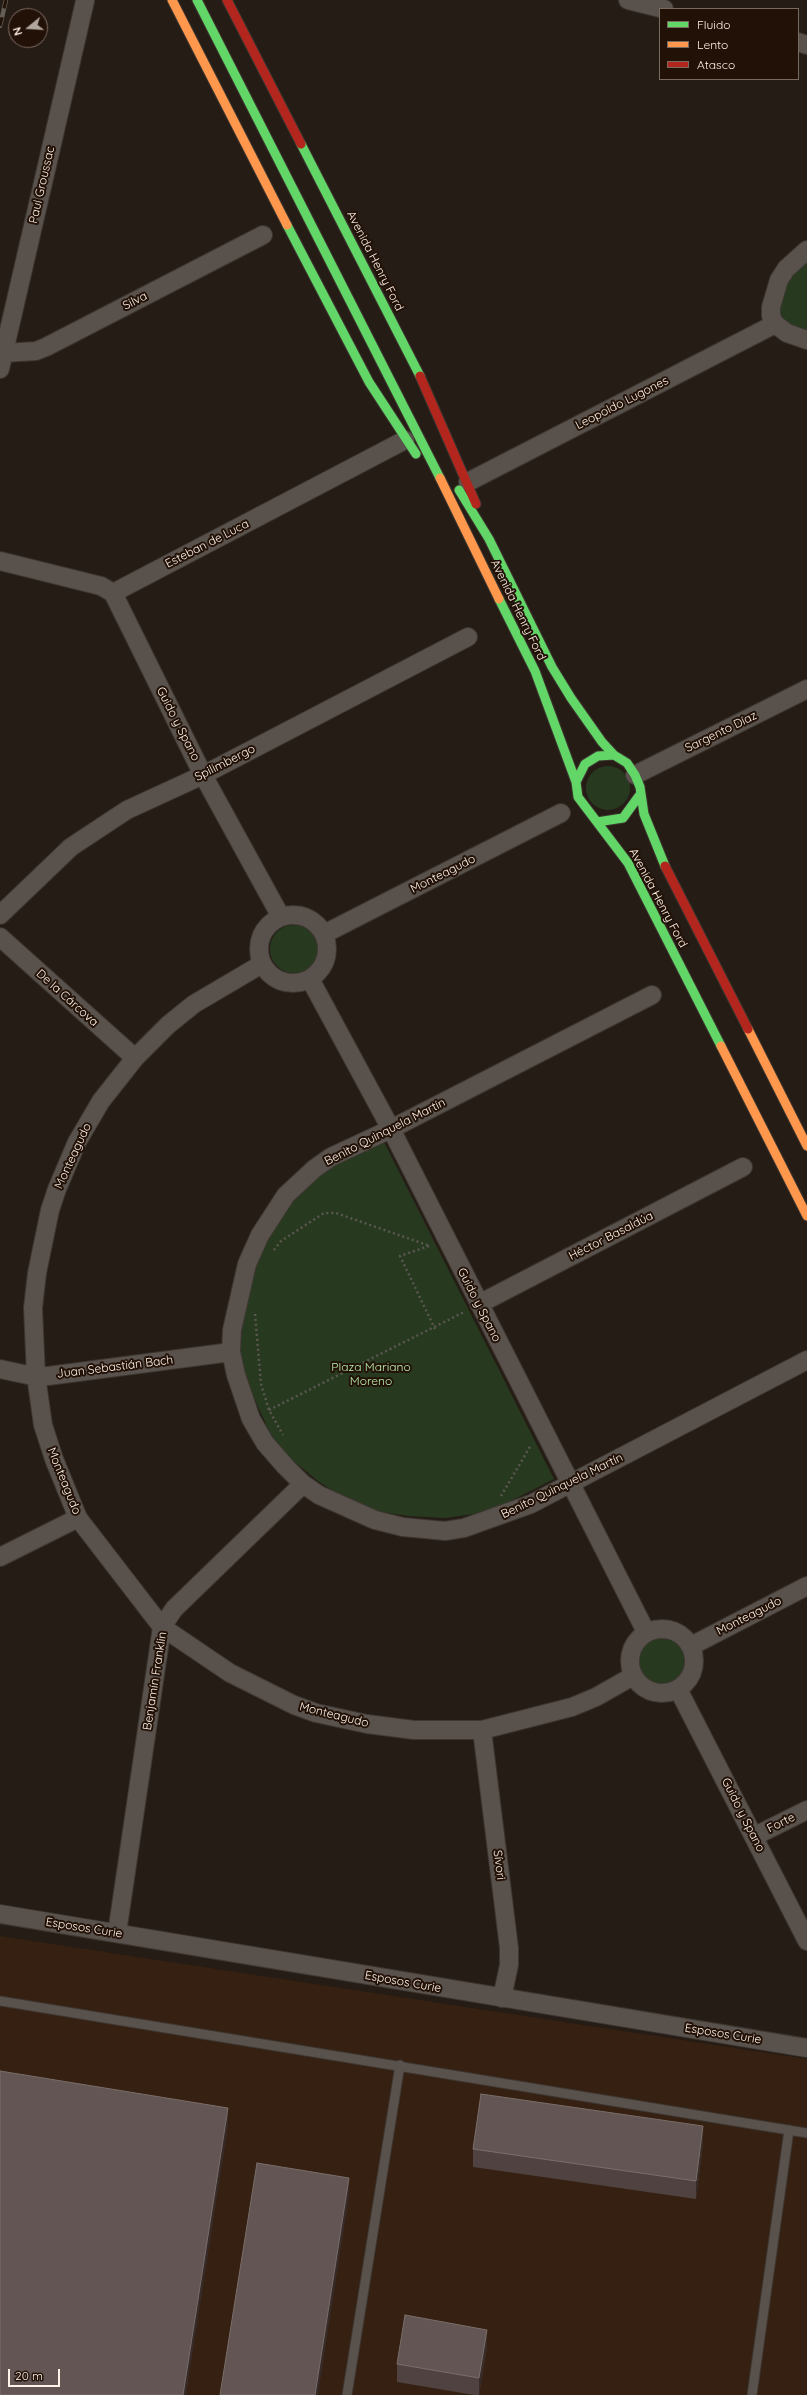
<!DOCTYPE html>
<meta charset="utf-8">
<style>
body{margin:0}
#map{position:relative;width:807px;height:2395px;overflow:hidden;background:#251c15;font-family:Quicksand,sans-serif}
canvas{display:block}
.legend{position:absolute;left:659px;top:8px;width:140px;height:72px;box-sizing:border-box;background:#221106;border:1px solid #7a6b61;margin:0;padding:5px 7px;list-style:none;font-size:12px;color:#fef2e9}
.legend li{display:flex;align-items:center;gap:8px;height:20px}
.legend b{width:20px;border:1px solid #7a6b61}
.north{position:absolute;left:8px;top:8px;width:40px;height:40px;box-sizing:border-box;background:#221106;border:1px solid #7a6b61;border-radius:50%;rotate:252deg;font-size:11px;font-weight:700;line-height:16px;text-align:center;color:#fef2e9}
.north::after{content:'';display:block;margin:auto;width:14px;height:18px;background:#b2a79f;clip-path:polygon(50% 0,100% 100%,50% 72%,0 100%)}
.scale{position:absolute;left:8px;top:2369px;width:52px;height:18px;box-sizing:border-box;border:2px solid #fef2e9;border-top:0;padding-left:5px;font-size:12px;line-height:14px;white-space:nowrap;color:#fef2e9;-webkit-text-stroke:3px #221106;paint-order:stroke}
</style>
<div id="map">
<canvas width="807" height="2395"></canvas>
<ul class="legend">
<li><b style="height:5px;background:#63d668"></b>Fluido</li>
<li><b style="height:5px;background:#ff974d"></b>Lento</li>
<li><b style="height:5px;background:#b3261e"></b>Atasco</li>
</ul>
<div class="north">N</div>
<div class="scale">20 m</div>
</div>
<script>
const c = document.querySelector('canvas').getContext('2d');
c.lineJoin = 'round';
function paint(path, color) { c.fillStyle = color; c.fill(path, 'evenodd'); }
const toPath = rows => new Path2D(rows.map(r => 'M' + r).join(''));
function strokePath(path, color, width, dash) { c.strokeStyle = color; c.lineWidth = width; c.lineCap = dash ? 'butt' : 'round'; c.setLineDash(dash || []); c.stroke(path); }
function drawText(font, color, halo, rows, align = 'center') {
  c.font = font + ' Quicksand,sans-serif'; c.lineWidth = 4; c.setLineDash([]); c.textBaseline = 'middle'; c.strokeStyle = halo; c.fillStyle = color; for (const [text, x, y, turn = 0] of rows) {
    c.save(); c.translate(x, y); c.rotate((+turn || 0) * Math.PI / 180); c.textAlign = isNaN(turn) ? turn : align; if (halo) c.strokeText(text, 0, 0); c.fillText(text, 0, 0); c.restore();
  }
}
paint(toPath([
 [0,1936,807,2059,807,2395,0,2395]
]), '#352011');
paint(toPath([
 [807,259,807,334,780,318,779,302,785,283],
 '586 788a22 22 0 1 1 44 0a22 22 0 1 1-44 0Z',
 '270 949a24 24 0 1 1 48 0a24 24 0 1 1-48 0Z',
 [382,1138,554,1479,503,1505,474,1514,445,1518,409,1516,375,1511,344,1498,318,1481,289,1457,271,1435,246,1380,239,1346,240,1311,260,1245,305,1181],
 '639 1661a24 24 0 1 1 48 0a24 24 0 1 1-48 0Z'
]), '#273a1f');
const lane = toPath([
 [0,2001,807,2133],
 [347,2395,400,2065],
 [752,2395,789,2130]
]);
const street = toPath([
 [628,0,664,9],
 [798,42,807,45],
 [807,250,786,269,779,280,771,307,771,316,775,324,787,333,807,340],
 [4,353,36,351,46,347,263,235],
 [0,369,85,1],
 [468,482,775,324],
 [0,561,101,586,113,593,405,440],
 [113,593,203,775,281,917],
 [635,775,807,689],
 '259 949a34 34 0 1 1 68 0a34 34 0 1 1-68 0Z',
 [0,915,71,847,127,810,203,775,468,637],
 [324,934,561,813],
 [0,937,135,1058],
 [262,964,194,1004,168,1025,135,1058,101,1101,77,1142,57,1189,50,1210,37,1273,33,1308,36,1376,43,1425,54,1459,78,1518,162,1627,230,1673,294,1705,316,1713,367,1724,414,1730,482,1730,572,1707,596,1697,633,1676],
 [310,979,391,1129,646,1632],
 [652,995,391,1129,331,1157,314,1169,286,1195,260,1235,247,1264,232,1330,231,1352,236,1375,251,1419,265,1443,285,1466,303,1484,319,1495,375,1520,403,1527,445,1531,464,1528,531,1504,807,1360],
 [479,1304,743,1167],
 [0,1369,28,1375,48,1376,231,1352],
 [0,1557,78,1518],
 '630 1661a32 32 0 1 1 64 0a32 32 0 1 1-64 0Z',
 [691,1646,807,1586],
 [678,1689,807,1941],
 [482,1730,509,1948,509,1965,502,1998],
 [755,1836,807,1810],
 [0,1914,807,2048],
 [117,1933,162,1627,174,1609,303,1484]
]);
const fast = toPath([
 [197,0,440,478],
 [301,144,420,376],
 [287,225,369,382,416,454],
 [459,490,489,539,552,667,571,698,602,742,614,755,627,763,635,775,640,787,644,814,665,866],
 [499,599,535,671,576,782,578,797,628,863,721,1046],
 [576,782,585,764,598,756,614,755],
 [597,822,623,818,639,796]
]);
const slow = toPath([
 [172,0,287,225],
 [440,478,499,599],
 [748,1029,807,1146],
 [721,1046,807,1216]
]);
const jam = toPath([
 [227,0,301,144],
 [420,376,476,504],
 [665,866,748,1029]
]);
strokePath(lane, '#3d3630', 11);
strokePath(street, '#3d3630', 20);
strokePath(fast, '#3d3630', 11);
strokePath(slow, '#3d3630', 11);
strokePath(jam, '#3d3630', 11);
strokePath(toPath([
 [429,1246,400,1256,435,1329],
 [274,1250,281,1241,324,1213,336,1213,430,1246],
 [255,1314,261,1384,269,1410,283,1435],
 [269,1410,464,1312],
 [501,1496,531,1445]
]), '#5c5651', 2.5, [2, 3]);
strokePath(lane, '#58514c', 9);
strokePath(street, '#58514c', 18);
strokePath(fast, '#63d668', 9);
strokePath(slow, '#ff974d', 9);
strokePath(jam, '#b3261e', 9);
const rail = toPath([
 [0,26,6,0]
]);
strokePath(rail, '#635d57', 4.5);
strokePath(rail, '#221106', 3, [9]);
paint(toPath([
 [703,2144,696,2199,473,2167,473,2149],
 [487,2347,479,2395,474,2395,397,2382,397,2364]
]), '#4f4241');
paint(toPath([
 [228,2108,228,2126,186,2395,183,2395],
 [703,2126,703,2144,696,2199,696,2181],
 [349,2178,349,2196,318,2395,315,2395],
 [487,2330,487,2347,479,2395,479,2378]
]), '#362b28');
const building = toPath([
 [0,2071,228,2108,183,2395,0,2395,0,2071],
 [481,2094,703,2126,696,2181,473,2149,481,2094],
 [257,2163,349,2178,315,2395,220,2395,257,2163],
 [405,2315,487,2330,479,2378,397,2364,405,2315]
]);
paint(building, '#625553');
strokePath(building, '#7a6e6a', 1);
drawText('12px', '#fef2e9', '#221106', [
 ["Paul Groussac",42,185,-77],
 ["Avenida Henry Ford",375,261,63],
 ["Silva",135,301,-27],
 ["Leopoldo Lugones",622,403,-27],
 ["Esteban de Luca",207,544,-27],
 ["Avenida Henry Ford",518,610,64],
 ["Guido y Spano",178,724,63],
 ["Sargento Díaz",721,732,-26],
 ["Spilimbergo",225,763,-27],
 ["Monteagudo",443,874,-27],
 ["Avenida Henry Ford",658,898,62],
 ["De la Cárcova",67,998,42],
 ["Benito Quinquela Martín",385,1132,-27],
 ["Monteagudo",73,1156,-65],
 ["Héctor Basaldúa",611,1236,-27],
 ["Guido y Spano",479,1305,63],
 ["Juan Sebastián Bach",115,1367,-7],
 ["Monteagudo",64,1481,68],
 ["Benito Quinquela Martín",562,1486,-26],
 ["Monteagudo",749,1616,-27],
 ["Benjamín Franklin",155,1681,-81],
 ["Monteagudo",334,1715,14],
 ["Guido y Spano",743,1815,63],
 ["Forte",781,1823,-27],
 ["Sívori",499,1865,83],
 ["Esposos Curie",84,1928,9],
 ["Esposos Curie",403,1982,10],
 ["Esposos Curie",723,2034,9]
]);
drawText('12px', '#bdf3b0', '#221106', [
 ["Plaza Mariano",371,1367],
 ["Moreno",371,1381]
]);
</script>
